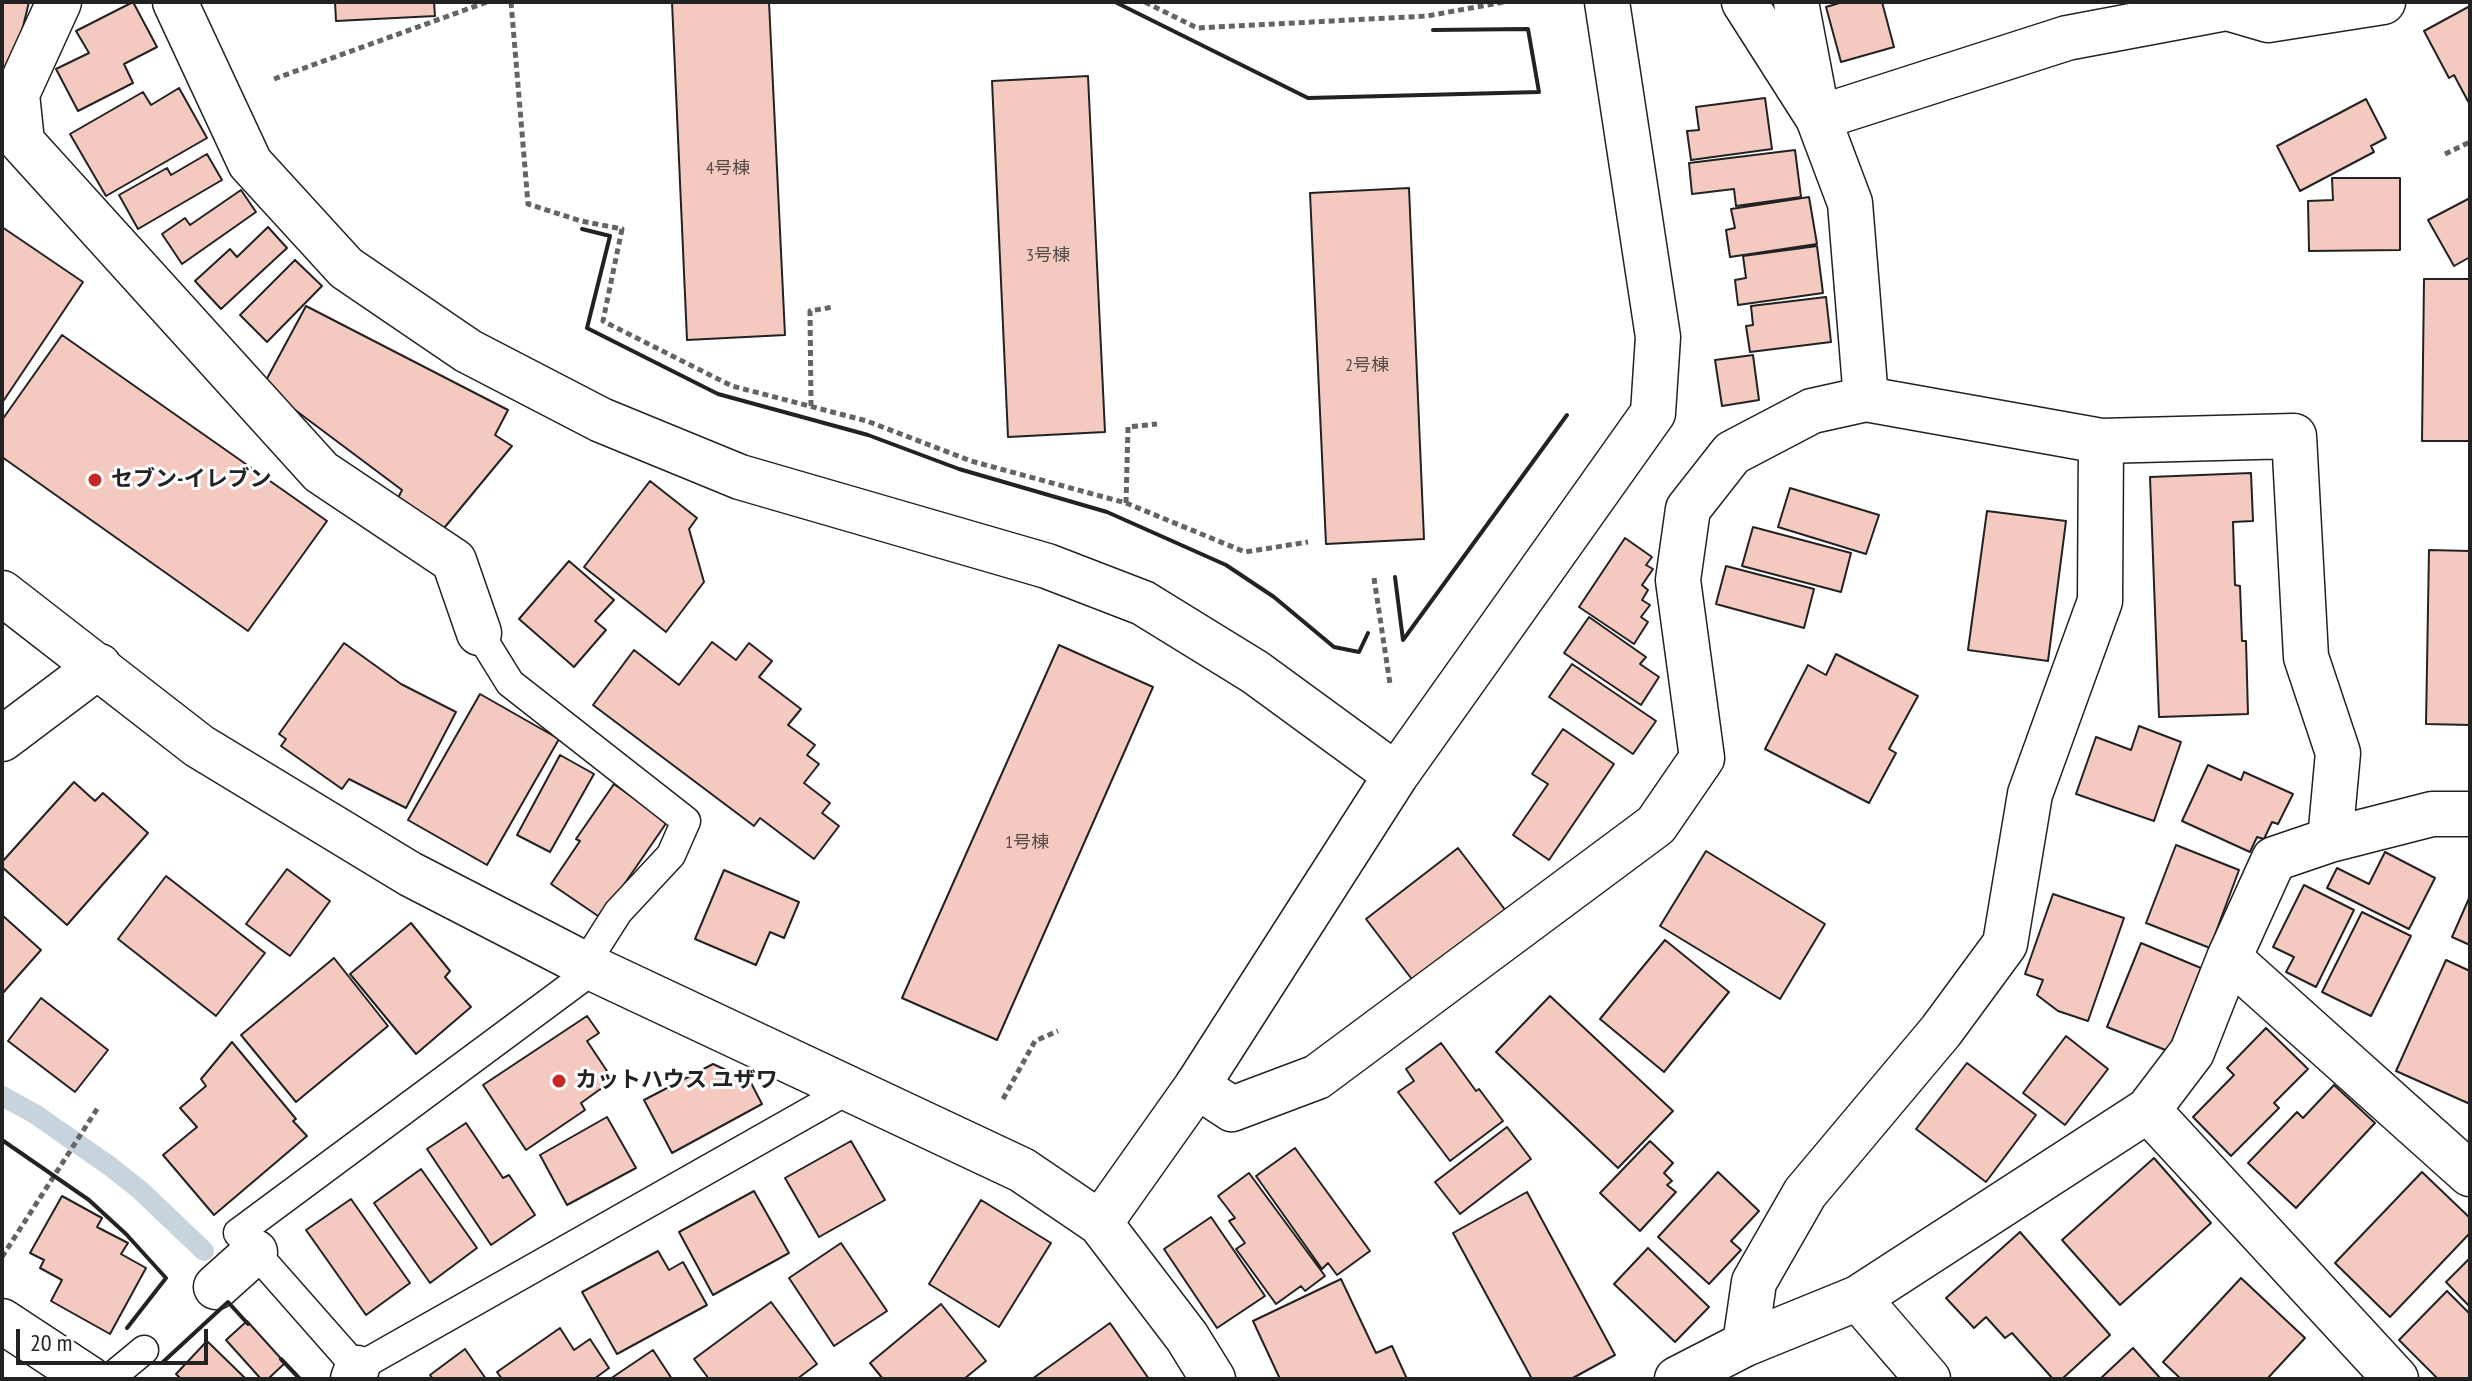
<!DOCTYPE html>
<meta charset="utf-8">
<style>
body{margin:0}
#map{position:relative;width:2472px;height:1381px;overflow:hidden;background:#fff;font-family:"PT Sans Narrow",sans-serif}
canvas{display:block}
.frame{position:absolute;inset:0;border:4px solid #222;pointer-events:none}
.scale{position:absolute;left:16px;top:1329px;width:192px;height:36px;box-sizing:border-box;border:4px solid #222;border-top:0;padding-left:10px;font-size:24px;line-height:28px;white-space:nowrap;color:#222;-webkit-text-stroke:6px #fff;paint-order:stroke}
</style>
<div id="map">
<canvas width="2472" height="1381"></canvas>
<div class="frame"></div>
<div class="scale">20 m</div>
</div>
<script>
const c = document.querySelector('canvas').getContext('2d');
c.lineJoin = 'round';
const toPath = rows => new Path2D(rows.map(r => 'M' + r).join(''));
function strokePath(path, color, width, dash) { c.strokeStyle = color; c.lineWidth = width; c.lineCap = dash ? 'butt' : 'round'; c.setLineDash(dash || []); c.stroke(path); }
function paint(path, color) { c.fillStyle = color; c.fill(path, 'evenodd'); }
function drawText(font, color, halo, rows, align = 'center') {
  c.font = font + ' "PT Sans Narrow","Noto Sans JP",sans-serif'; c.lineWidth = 6; c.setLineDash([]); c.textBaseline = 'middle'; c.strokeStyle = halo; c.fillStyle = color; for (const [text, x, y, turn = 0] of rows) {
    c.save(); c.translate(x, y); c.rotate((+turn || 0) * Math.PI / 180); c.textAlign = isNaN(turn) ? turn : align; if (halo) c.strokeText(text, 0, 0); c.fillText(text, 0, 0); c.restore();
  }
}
strokePath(toPath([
 [2,1096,35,1114,111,1167,140,1190,204,1251]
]), '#c7d3dd', 20);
const building = toPath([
 [2,2,29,2,2,113,2,2],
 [133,2,157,47,124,64,133,83,78,111,56,69,89,53,76,31,133,2],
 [335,2,434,2,435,16,336,21,335,2],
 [672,2,769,2,785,335,687,340,672,2],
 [1843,2,1882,2,1894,47,1841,62,1826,7,1843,2],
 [2470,6,2470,105,2454,75,2449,78,2424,31,2470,6],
 [1088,76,1105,432,1008,437,992,81,1088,76],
 [179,88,207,138,106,196,70,134,143,92,151,105,179,88],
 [1765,98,1772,149,1691,160,1687,131,1699,130,1696,107,1765,98],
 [2366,99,2386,138,2371,146,2374,152,2300,191,2277,146,2366,99],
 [1795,150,1801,197,1736,206,1734,189,1692,194,1689,163,1795,150],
 [207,154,222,180,138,229,119,195,167,168,171,175,207,154],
 [2332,178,2400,178,2400,250,2309,251,2308,201,2333,200,2332,178],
 [1409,188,1424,539,1326,544,1310,193,1409,188],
 [241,190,256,212,182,264,162,234,185,218,190,225,241,190],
 [1809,197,1817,244,1730,257,1726,230,1735,228,1731,209,1809,197],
 [2470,198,2470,257,2454,266,2428,220,2470,198],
 [2,227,83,282,2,403,2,227],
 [268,227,287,248,221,309,195,281,230,249,237,257,268,227],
 [1817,246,1823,293,1738,305,1735,280,1746,278,1743,256,1817,246],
 [295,260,322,286,267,342,240,315,295,260],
 [2424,279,2470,279,2470,441,2422,441,2424,279],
 [1826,297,1831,342,1750,352,1746,326,1753,325,1751,306,1826,297],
 [306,306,508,410,495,435,512,446,440,533,393,508,402,490,263,386,306,306],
 [62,335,327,521,248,631,2,457,2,420,62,335],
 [1753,355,1759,400,1722,406,1715,360,1753,355],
 [2251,473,2253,521,2233,522,2235,585,2240,586,2242,641,2246,641,2248,714,2159,717,2150,477,2251,473],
 [650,481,697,518,689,529,704,582,666,632,584,567,650,481],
 [1790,488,1879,515,1866,554,1778,527,1790,488],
 [1987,511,2066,521,2048,661,1968,650,1987,511],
 [1753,527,1851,553,1841,592,1742,566,1753,527],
 [1625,538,1652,557,1646,565,1653,569,1642,585,1648,590,1642,600,1650,605,1641,617,1648,622,1634,644,1579,607,1625,538],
 [2429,550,2470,551,2470,725,2426,724,2429,550],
 [569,561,614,600,595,621,606,630,574,667,519,619,569,561],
 [1726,566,1814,589,1804,628,1716,604,1726,566],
 [1589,617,1646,657,1640,664,1659,677,1641,705,1564,653,1589,617],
 [712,642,736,660,749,643,772,661,759,677,801,709,788,725,815,745,807,755,819,764,804,783,830,803,822,813,839,826,814,859,760,818,754,826,593,705,634,650,679,685,712,642],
 [344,643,401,684,456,712,406,808,349,779,342,789,281,746,286,739,279,734,344,643],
 [1059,645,1153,687,997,1040,902,998,1059,645],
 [1836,654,1918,696,1889,749,1896,753,1869,803,1765,749,1808,665,1826,675,1836,654],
 [1572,664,1656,721,1633,754,1549,697,1572,664],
 [480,694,559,739,487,865,408,820,480,694],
 [2139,726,2181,742,2154,821,2076,794,2096,737,2131,750,2139,726],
 [1563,729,1614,764,1549,860,1513,835,1548,784,1532,774,1563,729],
 [560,755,594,774,550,852,517,835,560,755],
 [2208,765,2241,780,2244,772,2293,794,2278,824,2272,822,2264,839,2257,837,2250,852,2182,821,2208,765],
 [74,782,95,801,103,793,148,833,67,925,2,867,2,862,74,782],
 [614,784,667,822,601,918,551,884,580,841,576,839,614,784],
 [2176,845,2239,870,2210,948,2146,923,2176,845],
 [1458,848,1506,911,1414,982,1366,919,1458,848],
 [1706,851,1825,924,1780,999,1660,926,1706,851],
 [2385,852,2435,878,2409,929,2327,888,2337,868,2369,884,2385,852],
 [287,869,330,901,290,956,246,924,287,869],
 [724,870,799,902,784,938,770,932,756,965,695,939,724,870],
 [166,876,265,953,216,1016,118,939,166,876],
 [2304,885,2354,910,2316,987,2286,972,2294,957,2273,947,2304,885],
 [2053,894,2124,918,2088,1021,2058,1011,2037,995,2043,980,2025,974,2053,894],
 [2470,896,2470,945,2452,937,2470,896],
 [2362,912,2411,936,2371,1016,2322,992,2362,912],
 [2,915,41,950,2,994,2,915],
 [411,923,450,971,445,977,471,1007,416,1054,350,974,411,923],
 [1665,940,1729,992,1664,1072,1600,1019,1665,940],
 [2141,943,2201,968,2168,1051,2107,1027,2141,943],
 [334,958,388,1026,296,1102,241,1035,334,958],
 [2446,960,2470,971,2470,1104,2396,1071,2446,960],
 [1550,996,1673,1111,1618,1168,1496,1052,1550,996],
 [41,998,108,1050,75,1092,8,1041,41,998],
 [587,1016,599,1033,587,1041,613,1080,581,1103,585,1110,526,1150,483,1085,587,1016],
 [2266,1028,2308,1069,2274,1103,2279,1108,2231,1156,2193,1117,2234,1075,2227,1068,2266,1028],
 [2066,1036,2108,1069,2065,1125,2023,1093,2066,1036],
 [232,1042,296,1119,293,1121,307,1136,214,1215,163,1155,197,1127,180,1108,206,1086,201,1079,232,1042],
 [1441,1043,1476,1091,1479,1089,1503,1121,1450,1161,1398,1092,1414,1081,1406,1069,1441,1043],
 [1967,1063,2036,1115,1986,1182,1916,1129,1967,1063],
 [713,1064,750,1081,762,1104,672,1153,644,1100,713,1064],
 [2334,1085,2375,1123,2296,1208,2248,1163,2297,1112,2303,1118,2334,1085],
 [607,1117,636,1168,567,1205,540,1155,607,1117],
 [466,1123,503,1178,509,1175,535,1215,491,1245,427,1149,466,1123],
 [1507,1127,1531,1159,1460,1214,1435,1182,1507,1127],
 [851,1141,885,1200,819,1237,785,1178,851,1141],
 [1650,1141,1673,1163,1664,1173,1672,1181,1667,1185,1676,1192,1640,1231,1600,1193,1650,1141],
 [1295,1148,1370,1251,1337,1275,1328,1263,1322,1269,1256,1176,1295,1148],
 [2154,1158,2211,1223,2120,1305,2062,1240,2154,1158],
 [421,1169,477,1248,430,1283,374,1203,421,1169],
 [1718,1172,1759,1211,1731,1241,1741,1250,1709,1284,1658,1237,1718,1172],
 [2422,1172,2470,1218,2470,1233,2390,1317,2335,1263,2422,1172],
 [1249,1173,1325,1276,1305,1291,1301,1286,1276,1304,1236,1249,1245,1243,1229,1221,1235,1218,1218,1196,1249,1173],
 [754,1191,789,1253,713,1295,679,1232,754,1191],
 [1527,1192,1615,1355,1571,1379,1532,1379,1453,1233,1527,1192],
 [62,1196,102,1218,97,1227,128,1243,121,1254,146,1268,110,1334,51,1301,62,1280,40,1268,44,1260,30,1253,62,1196],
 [351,1199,410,1283,366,1315,306,1230,351,1199],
 [981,1200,1051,1243,999,1327,929,1284,981,1200],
 [1211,1217,1265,1296,1217,1328,1164,1249,1211,1217],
 [2020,1232,2110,1335,2062,1379,2053,1379,2012,1333,2005,1338,1986,1317,1974,1328,1946,1298,2020,1232],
 [841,1243,887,1311,834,1346,789,1278,841,1243],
 [1648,1248,1709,1307,1675,1342,1614,1284,1648,1248],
 [658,1251,669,1270,683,1262,707,1305,617,1354,582,1292,658,1251],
 [2470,1258,2470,1307,2446,1282,2470,1258],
 [2241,1278,2305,1338,2267,1379,2181,1379,2163,1362,2241,1278],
 [1341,1279,1376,1353,1392,1346,1407,1379,1280,1379,1253,1321,1341,1279],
 [2447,1291,2470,1314,2470,1379,2438,1379,2399,1340,2447,1291],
 [771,1302,817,1364,797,1379,709,1379,694,1359,771,1302],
 [941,1304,986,1361,964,1379,883,1379,870,1363,941,1304],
 [247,1321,285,1363,268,1379,261,1379,226,1340,247,1321],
 [1110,1323,1149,1379,1032,1379,1110,1323],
 [560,1328,574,1350,590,1339,609,1368,594,1379,502,1379,497,1372,560,1328],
 [207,1341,246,1379,181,1379,176,1374,207,1341],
 [2133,1348,2161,1379,2100,1379,2133,1348],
 [465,1349,486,1379,433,1379,430,1375,465,1349],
 [653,1350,672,1379,610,1379,653,1350]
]);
paint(building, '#f3c9c0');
strokePath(building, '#222', 2);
const service = toPath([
 [479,633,510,683,686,821,671,855,618,912,585,964],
 [594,969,238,1233,357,1368,848,1090],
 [109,1379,144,1350]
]);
const minor = toPath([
 [59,2,17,94,22,142,321,472,454,561,479,633],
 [1744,2,1818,118,2067,38,2227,8,2268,20,2383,2],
 [1796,2,1818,118,1850,203,1866,399],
 [2101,441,2294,436,2306,657,2338,753,2330,840],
 [2229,958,2470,1174],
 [1197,1086,1232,1109,1317,1077,1656,825,1702,758,1678,580,1688,509,1732,453,1812,411,1866,399,2101,441,2100,601,2030,794,2005,944,1941,1031,1805,1193,1754,1282,1745,1344],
 [2148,1110,2396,1379],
 [216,1287,255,1252],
 [1858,1298,1928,1379],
 [2,1321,90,1379],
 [353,1379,357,1368],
 [1677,1379,1745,1344,1858,1298,2148,1110,2192,1052,2229,958,2274,859,2330,840,2432,814,2470,814]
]);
const tertiary = toPath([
 [175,2,250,163,346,268,468,351,601,420,740,477,1047,566,1143,603,1255,672,1396,775],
 [2,593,199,746,410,874,594,969,1022,1170,1100,1223,1187,1337,1213,1379],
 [2,739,99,666],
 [1100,1223,1197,1086,1396,775,1653,413,1658,337,1607,2]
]);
strokePath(service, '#222', 31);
strokePath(minor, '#222', 47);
strokePath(tertiary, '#222', 47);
strokePath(toPath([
 [511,2,528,204,581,221,622,229,603,321,732,386,867,421,971,461,1126,503,1245,552,1308,542],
 [1145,2,1197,28,1427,16,1504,2],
 [274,79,487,2],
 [2445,154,2470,142],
 [811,406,810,311,833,307],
 [1126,503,1128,427,1157,424],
 [1374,578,1390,684],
 [1003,1099,1035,1041,1058,1031],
 [2,1257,99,1106]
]), '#646464', 5, [6, 4]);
strokePath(service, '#fff', 28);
strokePath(minor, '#fff', 44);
strokePath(tertiary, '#fff', 44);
strokePath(toPath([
 [1115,2,1308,98,1539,92,1528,29,1433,30],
 [582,229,610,236,587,328,718,394,868,435,959,469,1107,512,1226,565,1274,597,1334,647,1359,652,1368,633],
 [1395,577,1403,640,1567,415],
 [2,1140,89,1200,126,1234,166,1278,127,1328],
 [281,1359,300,1379],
 [163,1362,228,1302,248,1324]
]), '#222', 4);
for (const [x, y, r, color] of [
 [95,480,8,"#c62828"],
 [559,1081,8,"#c62828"]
]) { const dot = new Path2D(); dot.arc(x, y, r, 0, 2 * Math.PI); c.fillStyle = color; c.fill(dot); strokePath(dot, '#fff', 3); }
drawText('18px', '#564c4a', null, [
 ["4号棟",728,169],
 ["3号棟",1048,256],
 ["2号棟",1367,366],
 ["1号棟",1027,843]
]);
drawText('bold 22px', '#222', '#fff', [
 ["セブン-イレブン",111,480],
 ["カットハウス ユザワ",575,1081]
], 'left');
</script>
